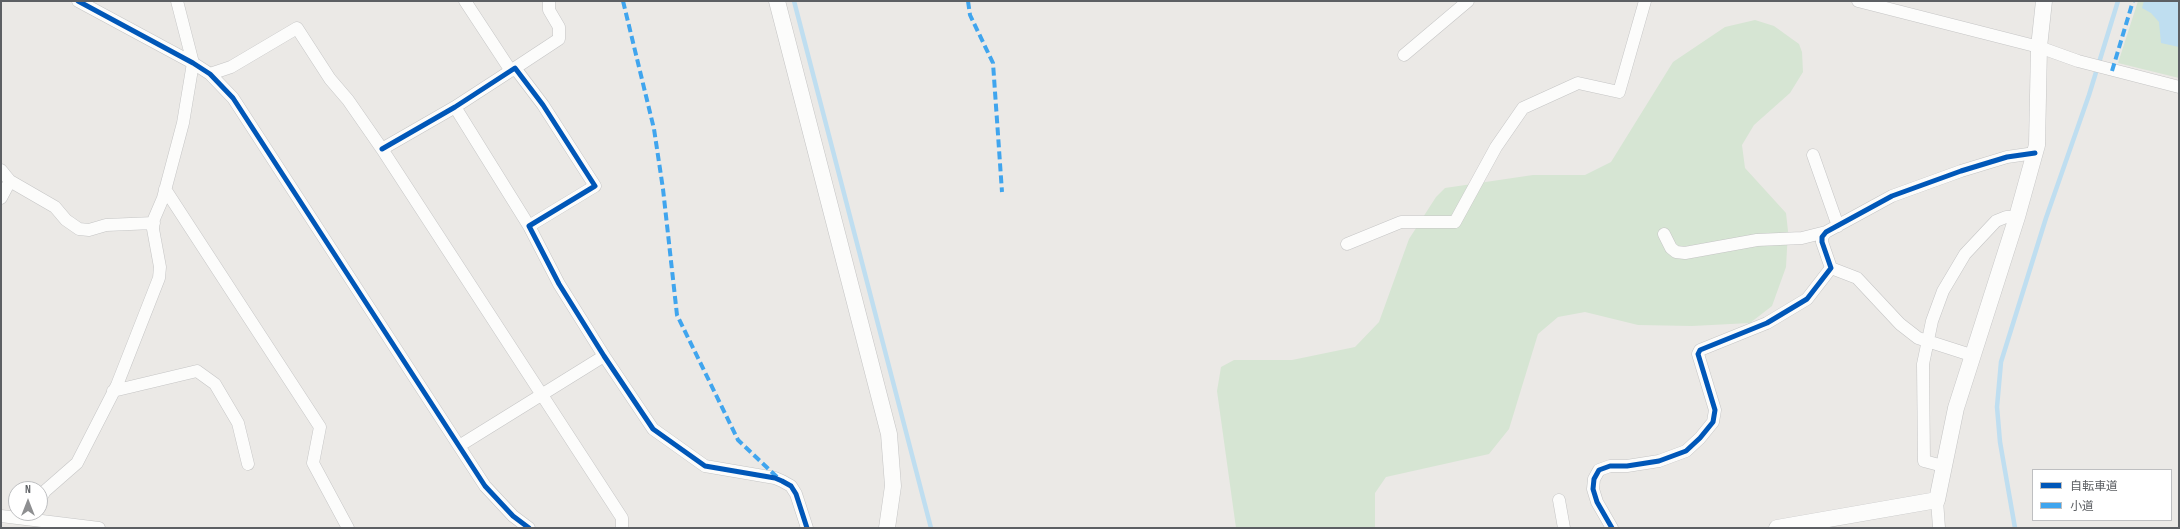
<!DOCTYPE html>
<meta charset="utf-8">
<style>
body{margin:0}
#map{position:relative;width:2180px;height:529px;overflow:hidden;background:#ebe9e6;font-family:"Sofia Sans Condensed","Noto Sans JP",sans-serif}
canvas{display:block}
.frame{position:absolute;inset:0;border:2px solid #5c5f63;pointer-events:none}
.legend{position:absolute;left:2032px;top:469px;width:140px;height:52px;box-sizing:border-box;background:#fff;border:1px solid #bebfc1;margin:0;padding:5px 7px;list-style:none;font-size:12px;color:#5c5f63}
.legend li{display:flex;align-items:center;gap:8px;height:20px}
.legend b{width:20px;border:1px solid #bebfc1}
.north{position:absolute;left:8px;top:481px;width:40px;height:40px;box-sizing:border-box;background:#fff;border:1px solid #bebfc1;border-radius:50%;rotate:0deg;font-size:11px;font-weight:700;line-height:16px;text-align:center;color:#5c5f63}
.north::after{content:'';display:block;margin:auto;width:14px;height:18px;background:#8e8f91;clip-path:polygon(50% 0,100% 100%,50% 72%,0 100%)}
</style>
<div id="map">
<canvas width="2180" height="529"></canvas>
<div class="frame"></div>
<ul class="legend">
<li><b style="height:5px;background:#0057b8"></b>自転車道</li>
<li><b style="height:5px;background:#40a5ee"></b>小道</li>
</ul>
<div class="north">N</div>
</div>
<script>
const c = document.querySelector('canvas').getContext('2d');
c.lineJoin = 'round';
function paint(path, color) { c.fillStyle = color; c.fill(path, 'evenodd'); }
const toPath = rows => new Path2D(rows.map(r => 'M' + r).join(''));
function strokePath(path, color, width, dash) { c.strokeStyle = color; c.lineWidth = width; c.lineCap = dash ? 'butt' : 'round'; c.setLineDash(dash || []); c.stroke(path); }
paint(toPath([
 [2138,1,2179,1,2179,78,2118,63],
 [1755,20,1774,26,1799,44,1802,52,1803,72,1790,93,1754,125,1742,145,1745,168,1786,213,1788,231,1786,267,1772,306,1750,323,1692,326,1638,325,1585,312,1558,317,1538,334,1509,429,1489,454,1386,477,1375,493,1375,528,1236,528,1217,391,1221,367,1234,360,1292,360,1355,347,1379,322,1409,239,1436,197,1445,188,1533,175,1585,175,1611,162,1673,62,1725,27]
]), '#d6e5d3');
paint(toPath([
 [2144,1,2179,1,2179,47,2161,43,2159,22,2151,13,2142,8]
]), '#bfdef0');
strokePath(toPath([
 [794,1,931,528],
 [2015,528,2000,442,1997,407,2001,362,2046,218,2089,95,2118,1]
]), '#bfdef0', 4.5);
const minor = toPath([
 [78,1,193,63,210,74,233,98,485,486,513,516,529,528],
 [465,1,511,71],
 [1858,1,2039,47,2078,61,2179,87],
 [1404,55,1468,1],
 [515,68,559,39,559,27,549,10,549,1],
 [210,74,231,67,297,28,330,79,348,100,382,149,622,518,622,528],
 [455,107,529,226],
 [382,149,455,107,515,68,543,105,595,186,529,226,559,284,604,356,653,429,705,466,775,478,782,481,791,486,796,494,807,528],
 [1813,155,1838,226],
 [1,170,10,181,55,207,66,220,79,229,89,230,106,225,154,223],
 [165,189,320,427,313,463,348,528],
 [1,198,10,181],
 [1664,234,1671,248,1676,252,1685,253,1757,240,1802,238,1826,232],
 [1347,244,1401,222,1455,222,1496,147,1523,108,1578,83,1619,92,1645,1],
 [1831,268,1857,278,1900,324,1918,338,1974,356],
 [113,391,197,371,215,384,238,423,248,464],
 [459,446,604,356],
 [1943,466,1924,461,1923,364,1932,321,1943,291,1965,254,1996,221,2006,217,2017,217],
 [40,499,45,491,77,463,117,385,159,278,160,267,153,229,154,219,163,198,183,123,193,63,177,1],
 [1559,500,1564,528],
 [1937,500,1939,528],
 [1,516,99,528],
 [1612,528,1597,502,1593,489,1594,479,1599,470,1610,466,1627,466,1659,461,1686,451,1700,438,1713,422,1715,410,1698,354,1700,350,1767,323,1807,299,1831,268,1822,242,1822,237,1826,232,1892,196,1961,171,2007,157,2035,153]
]);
const tertiary = toPath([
 [777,1,889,434,893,486,887,528],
 [1777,528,1937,500,1956,408,2017,217,2037,145,2039,47,2044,1]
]);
strokePath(minor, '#c5c5c5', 13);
strokePath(tertiary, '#c5c5c5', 17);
strokePath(minor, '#fcfcfb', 12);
strokePath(tertiary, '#fcfcfb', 16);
strokePath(toPath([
 [623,1,654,129,663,189,677,315,738,440,777,477],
 [968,1,970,15,993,63,1002,192],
 [2112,71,2133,1]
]), '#40a5ee', 4, [8, 4]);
strokePath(toPath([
 [78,1,193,63,210,74,233,98,485,486,513,516,529,528],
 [382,149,455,107,515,68,543,105,595,186,529,226,559,284,604,356,653,429,705,466,775,478,782,481,791,486,796,494,807,528],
 [1612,528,1597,502,1593,489,1594,479,1599,470,1610,466,1627,466,1659,461,1686,451,1700,438,1713,422,1715,410,1698,354,1700,350,1767,323,1807,299,1831,268,1822,242,1822,237,1826,232,1892,196,1961,171,2007,157,2035,153]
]), '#0057b8', 5);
</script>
